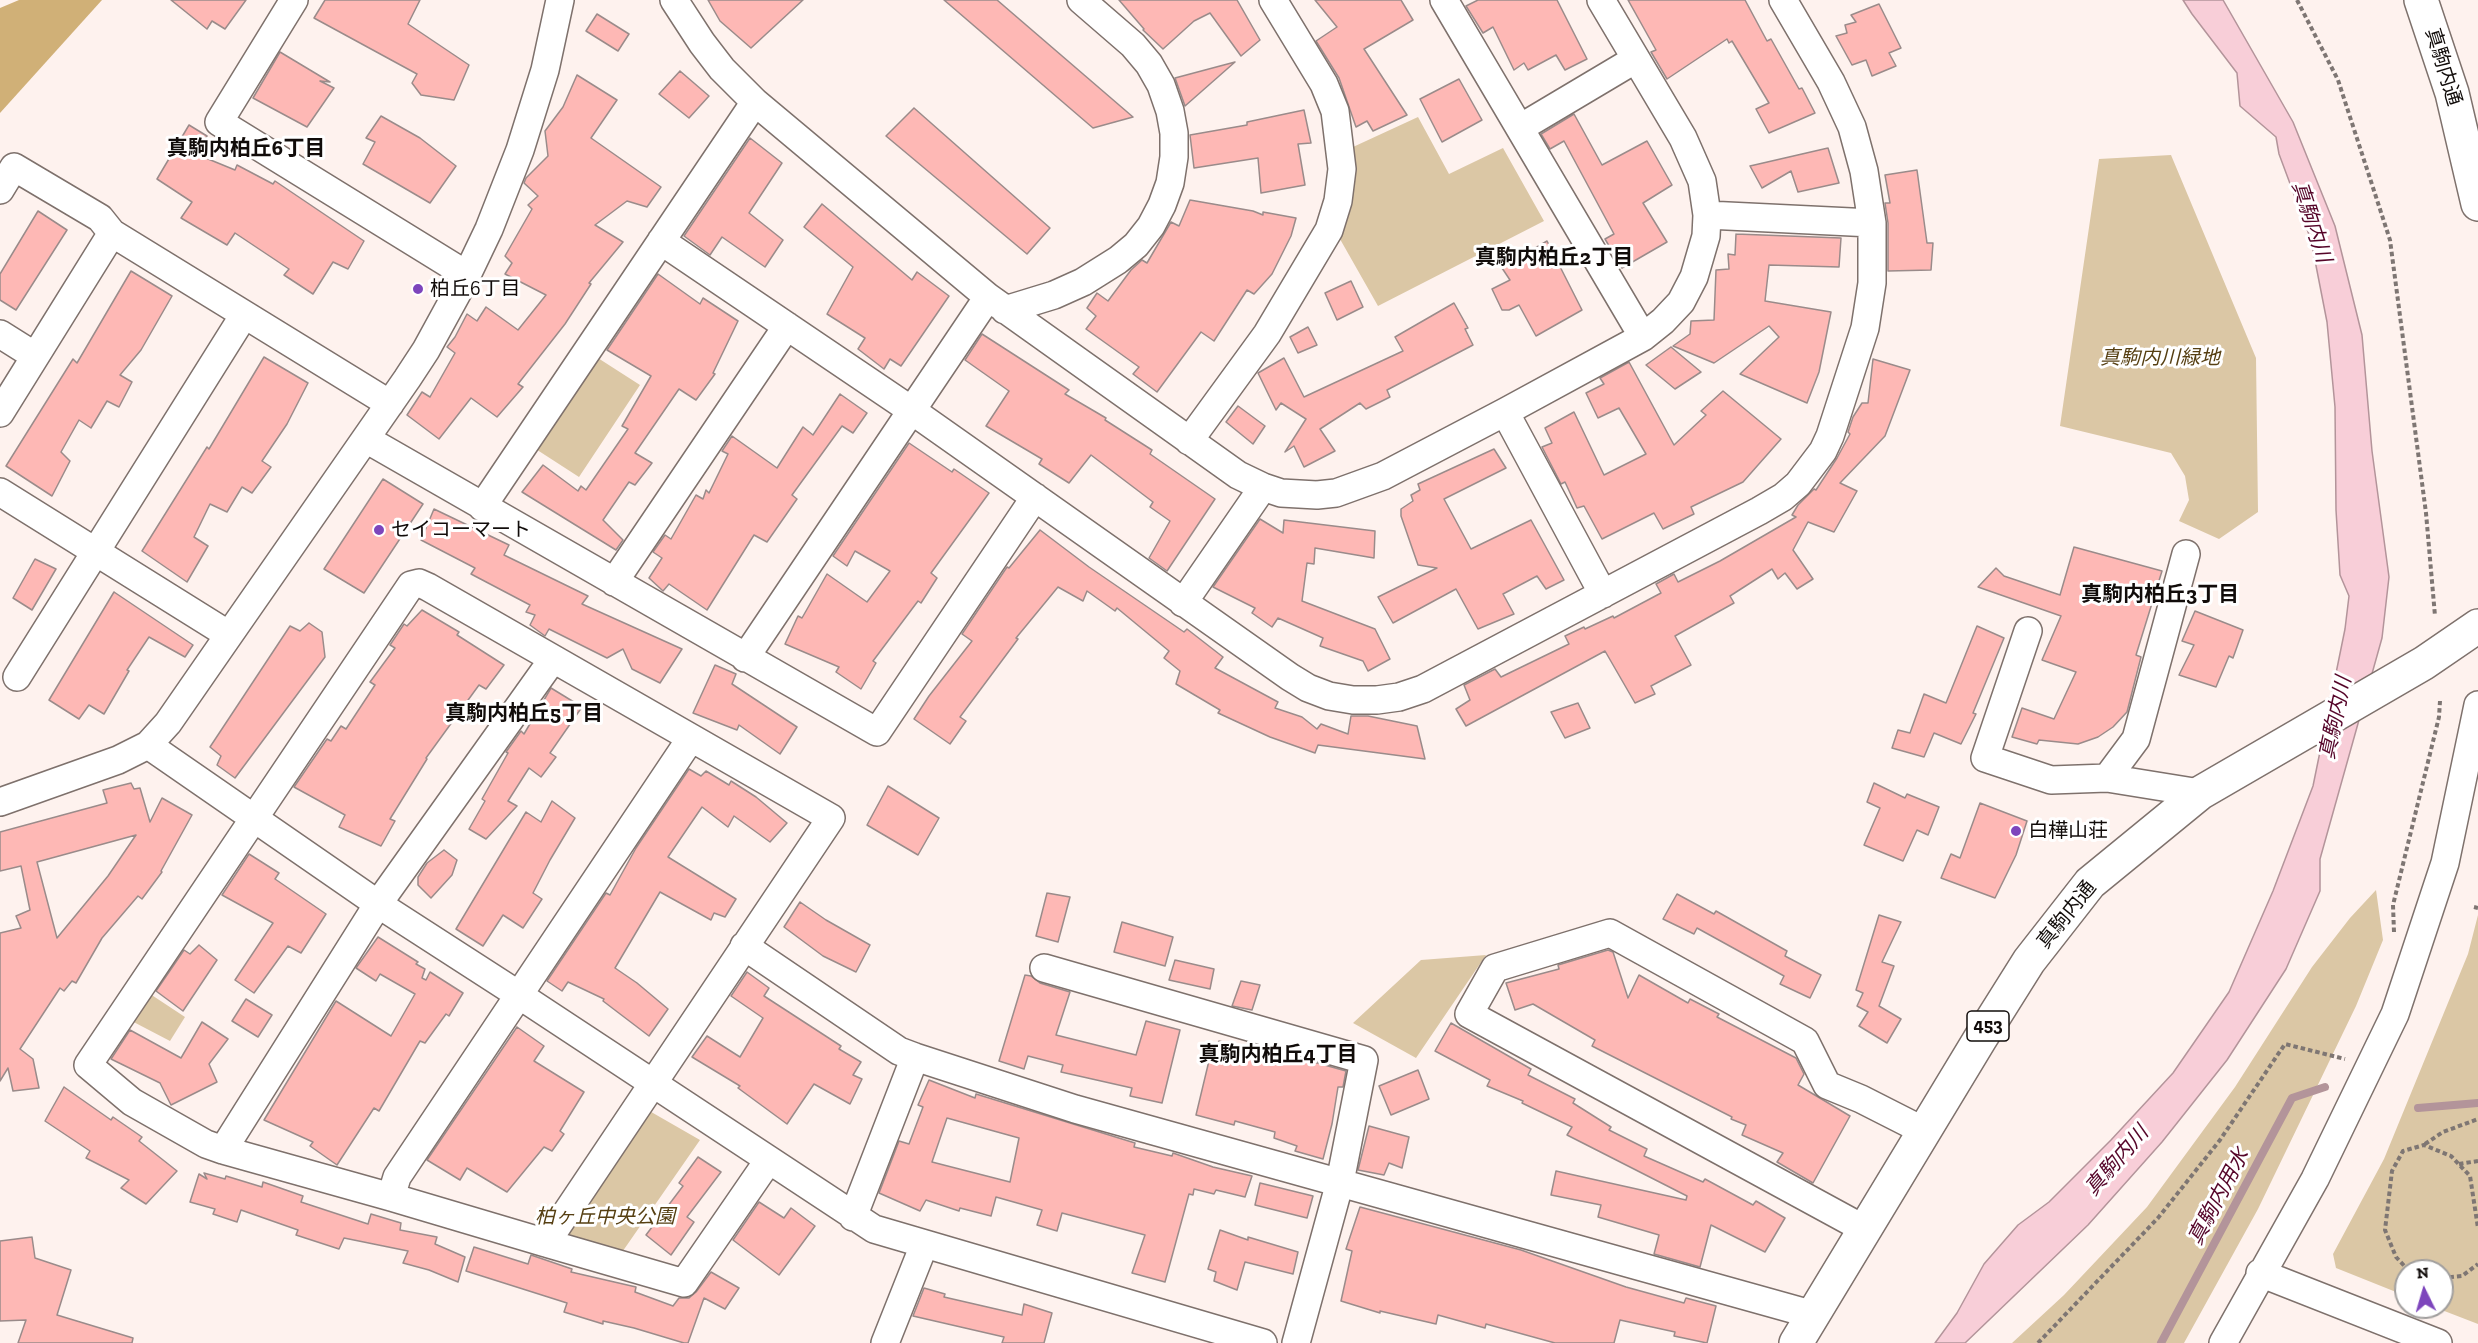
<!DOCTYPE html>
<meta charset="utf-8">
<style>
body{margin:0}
#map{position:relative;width:2478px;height:1343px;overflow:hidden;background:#fef2ee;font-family:"Zilla Slab",serif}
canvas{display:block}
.north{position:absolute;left:2394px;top:1259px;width:60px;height:60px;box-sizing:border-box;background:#fff;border:2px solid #a09e9d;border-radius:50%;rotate:355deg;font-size:16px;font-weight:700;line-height:24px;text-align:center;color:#110c0a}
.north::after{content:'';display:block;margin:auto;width:21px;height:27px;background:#7d45bc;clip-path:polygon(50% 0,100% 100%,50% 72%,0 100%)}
</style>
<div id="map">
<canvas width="2478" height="1343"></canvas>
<div class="north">N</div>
</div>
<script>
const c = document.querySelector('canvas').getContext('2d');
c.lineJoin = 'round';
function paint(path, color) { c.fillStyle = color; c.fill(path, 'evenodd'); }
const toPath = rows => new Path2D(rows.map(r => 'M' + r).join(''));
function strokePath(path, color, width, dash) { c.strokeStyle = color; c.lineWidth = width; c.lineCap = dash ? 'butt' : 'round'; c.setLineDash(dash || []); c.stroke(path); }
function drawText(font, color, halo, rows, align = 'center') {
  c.font = font + ' "Zilla Slab","Noto Sans JP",serif'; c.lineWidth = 6; c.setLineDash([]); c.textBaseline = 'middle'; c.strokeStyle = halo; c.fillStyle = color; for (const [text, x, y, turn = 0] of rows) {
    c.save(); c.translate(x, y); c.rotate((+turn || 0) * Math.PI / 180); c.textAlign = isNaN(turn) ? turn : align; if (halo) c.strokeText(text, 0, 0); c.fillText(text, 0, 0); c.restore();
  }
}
paint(toPath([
 [1418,117,1449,174,1503,148,1544,221,1378,306,1332,225,1340,153],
 [2171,155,2256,358,2258,512,2219,539,2179,521,2189,500,2185,476,2171,453,2060,426,2099,159],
 [587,351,640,385,579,477,528,444],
 [2376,890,2383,940,2356,1006,2258,1209,2184,1343,2012,1343,2064,1295,2147,1207,2235,1087,2312,967,2350,918],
 [2478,915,2478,1324,2434,1307,2442,1307,2442,1271,2406,1271,2406,1296,2336,1268,2333,1254,2384,1159,2468,954],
 [1486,955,1416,1058,1353,1023,1421,960],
 [141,988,185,1017,170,1041,124,1017],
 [646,1109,700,1140,618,1258,560,1241]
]), '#dbc7a5');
paint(toPath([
 [19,0,102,0,0,113,0,8]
]), '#d0b077');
const water = toPath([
 [2183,0,2223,0,2293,122,2335,226,2362,335,2372,451,2389,577,2382,638,2320,859,2320,891,2286,969,2227,1060,2162,1142,2088,1225,1965,1343,1935,1343,1957,1313,1984,1264,2018,1225,2049,1202,2111,1140,2173,1073,2229,992,2273,891,2313,786,2345,629,2349,596,2340,575,2336,510,2335,407,2327,322,2311,240,2279,154,2276,137,2240,106,2237,73,2192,14,2183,0]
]);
paint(water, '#f8ced8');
strokePath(water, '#b3949a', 1.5);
strokePath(toPath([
 [2418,1108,2478,1103],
 [2161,1343,2292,1098,2325,1087]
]), '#b3949a', 8);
const building = toPath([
 [171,0,246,0,225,29,212,21,207,29,171,0],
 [325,0,420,0,408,24,469,65,454,100,421,95,412,83,417,74,314,18,325,0],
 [708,0,803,0,751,48,720,21,708,0],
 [944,0,997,0,1133,117,1093,128,944,0],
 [1119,0,1237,0,1260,40,1241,56,1210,13,1194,21,1163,49,1143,30,1144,29,1119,0],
 [1315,0,1401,0,1413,20,1364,49,1407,115,1373,131,1367,121,1356,127,1339,78,1316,41,1337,27,1315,0],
 [1478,0,1557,0,1587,59,1565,70,1556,55,1528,70,1524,63,1514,70,1493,27,1483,33,1466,6,1478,0],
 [1628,0,1745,0,1767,41,1771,39,1799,89,1802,88,1815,113,1769,133,1756,109,1769,103,1732,41,1729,43,1727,39,1667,79,1651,52,1656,50,1628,0],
 [1879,4,1901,48,1889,53,1896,66,1872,76,1866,60,1852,65,1836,36,1847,33,1845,25,1856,22,1851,15,1879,4],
 [597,14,629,34,618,51,586,31,597,14],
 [280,52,330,82,320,81,334,88,307,127,253,98,280,52],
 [1235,62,1185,106,1175,78,1235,62],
 [680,71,709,96,689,118,659,94,680,71],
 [577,75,617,100,591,138,661,187,647,207,627,201,595,225,623,242,589,283,591,284,565,324,518,384,523,387,497,417,471,398,439,439,407,415,422,392,430,397,455,353,447,347,455,337,467,314,477,321,486,307,518,330,546,295,505,274,512,263,505,256,532,209,528,205,538,196,524,183,526,178,548,156,545,131,563,107,577,75],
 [1459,79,1482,120,1442,142,1420,99,1459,79],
 [914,108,1050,228,1027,254,886,136,914,108],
 [1304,110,1311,143,1298,144,1305,185,1261,193,1258,158,1194,168,1190,135,1247,125,1247,122,1304,110],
 [1574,114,1602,165,1647,141,1672,185,1643,203,1667,242,1622,268,1605,239,1614,234,1564,141,1550,149,1541,134,1574,114],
 [381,116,420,138,456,166,430,203,363,164,375,142,366,138,381,116],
 [189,125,207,136,196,154,235,170,237,165,273,184,275,181,364,241,348,269,333,262,313,294,284,275,289,269,235,233,227,245,181,218,192,202,157,179,189,125],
 [750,138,782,163,749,213,783,240,765,267,722,237,710,255,684,236,750,138],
 [1828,148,1839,183,1798,192,1791,171,1762,188,1750,166,1828,148],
 [1917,170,1927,243,1933,243,1931,270,1888,271,1888,223,1885,203,1890,203,1885,175,1917,170],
 [1190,200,1253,211,1263,215,1263,212,1296,218,1291,236,1272,274,1254,294,1247,290,1214,341,1201,332,1157,392,1133,374,1139,367,1086,329,1096,316,1087,308,1097,293,1108,301,1131,270,1142,260,1147,263,1171,222,1179,226,1190,200],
 [822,204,912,280,917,272,949,296,901,366,890,359,884,369,858,349,865,338,827,314,853,267,804,227,822,204],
 [38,211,67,230,16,310,0,300,0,274,38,211],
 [1736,234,1841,238,1839,267,1769,265,1765,301,1831,312,1819,372,1807,403,1740,374,1779,337,1769,326,1714,363,1673,346,1690,334,1691,321,1714,320,1716,270,1729,269,1728,254,1735,255,1736,234],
 [1547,241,1582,310,1536,336,1519,305,1509,310,1502,310,1492,289,1510,280,1502,268,1547,241],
 [131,271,172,296,141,350,120,375,132,382,119,407,107,401,91,428,79,420,61,452,70,461,52,496,6,466,73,359,77,363,131,271],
 [658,274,700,304,703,298,738,321,713,373,715,374,696,400,679,389,635,453,652,463,635,485,629,482,603,520,623,540,616,550,522,492,543,465,578,491,581,486,586,490,628,429,622,426,651,376,607,350,658,274],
 [1351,281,1363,307,1337,320,1325,293,1351,281],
 [1454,303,1468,328,1465,329,1473,345,1387,390,1390,397,1366,409,1360,403,1320,429,1335,451,1304,467,1294,446,1285,452,1306,419,1281,403,1276,410,1258,373,1284,358,1304,397,1403,351,1395,337,1454,303],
 [1308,327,1317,345,1298,353,1290,337,1308,327],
 [982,334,1069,390,1065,394,1106,418,1105,420,1152,450,1150,454,1215,499,1167,571,1149,558,1170,521,1150,507,1153,502,1091,455,1069,483,1039,464,1042,459,986,426,1009,391,965,360,982,334],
 [1671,347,1701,372,1675,389,1646,365,1671,347],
 [264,357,308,383,287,424,262,461,271,467,252,493,242,487,227,512,210,504,194,537,208,546,187,582,142,551,207,447,209,449,264,357],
 [1873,359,1910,370,1885,436,1840,483,1857,491,1834,532,1808,522,1793,550,1813,579,1797,589,1785,573,1778,579,1772,569,1730,596,1734,603,1675,636,1691,665,1651,686,1655,694,1635,703,1605,651,1466,726,1456,709,1470,700,1464,685,1495,669,1501,677,1569,644,1565,636,1584,627,1585,629,1613,616,1614,618,1661,593,1656,584,1674,574,1678,582,1720,561,1796,517,1792,515,1798,505,1814,489,1816,490,1837,458,1850,434,1848,432,1853,417,1862,403,1868,403,1873,359],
 [1629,362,1674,445,1706,415,1701,411,1723,391,1781,439,1743,482,1691,507,1694,514,1663,529,1654,513,1602,539,1584,506,1577,508,1565,482,1561,484,1542,447,1552,443,1545,428,1574,412,1604,475,1646,454,1619,408,1598,418,1586,393,1604,384,1600,378,1629,362],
 [840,394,867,413,853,433,842,426,792,495,797,499,767,542,754,535,707,610,669,584,663,591,649,578,662,558,653,552,665,535,671,539,696,495,703,499,706,490,709,493,728,454,722,451,732,436,777,468,803,427,813,435,840,394],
 [1238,406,1265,426,1253,444,1226,422,1238,406],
 [909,443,952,472,954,469,989,493,931,573,937,578,921,603,918,601,873,661,876,663,861,689,836,672,839,667,785,644,798,616,802,618,827,574,867,602,890,571,855,551,847,566,833,556,909,443],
 [1494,449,1506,468,1444,499,1471,549,1531,520,1564,580,1546,589,1537,576,1503,594,1514,614,1478,629,1456,589,1393,623,1378,597,1437,568,1418,565,1401,516,1401,509,1413,501,1411,495,1420,490,1418,484,1494,449],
 [383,479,423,504,364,593,324,569,383,479],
 [434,509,509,545,504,555,588,596,582,604,682,649,660,683,632,669,623,649,607,658,549,629,545,636,530,625,535,615,526,612,530,605,471,574,475,568,421,540,434,509],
 [1260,519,1283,533,1284,520,1375,531,1374,558,1315,548,1314,564,1307,563,1302,601,1375,629,1390,659,1368,671,1363,661,1320,646,1323,638,1278,618,1272,627,1252,613,1255,608,1213,587,1260,519],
 [1040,530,1089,567,1184,632,1187,629,1223,657,1215,668,1278,702,1275,708,1302,717,1317,729,1321,724,1348,734,1351,716,1368,716,1417,726,1425,759,1318,745,1315,753,1270,737,1218,713,1220,710,1176,684,1180,671,1164,658,1169,651,1117,608,1115,611,1087,591,1083,601,1058,587,1016,638,1018,639,960,717,966,721,950,744,914,719,929,696,972,641,962,634,1007,567,1009,568,1040,530],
 [2074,547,2162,571,2136,655,2141,657,2127,712,2113,727,2098,737,2078,744,2039,740,2037,744,2012,737,2022,708,2054,719,2076,672,2042,660,2061,616,1978,587,1996,568,2004,576,2060,595,2074,547],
 [35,559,56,569,32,610,13,598,35,559],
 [114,592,193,645,185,657,149,637,127,670,129,671,104,714,89,705,79,719,49,700,114,592],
 [422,610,459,632,457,635,504,665,486,689,479,685,426,758,427,759,390,819,395,821,381,846,339,827,345,815,294,787,327,739,331,741,341,726,346,729,375,685,370,682,395,648,390,645,404,624,407,626,422,610],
 [2195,611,2243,630,2233,658,2229,656,2216,687,2179,675,2194,645,2182,641,2195,611],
 [309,623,322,632,325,657,235,778,217,765,221,756,210,747,290,626,300,631,309,623],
 [1977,626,2004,638,1973,713,1976,714,1961,744,1934,733,1924,757,1892,748,1898,730,1910,733,1924,694,1946,703,1977,626],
 [715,665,736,674,732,684,797,727,780,754,739,725,737,730,693,713,715,665],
 [551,688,582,707,550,753,556,757,541,777,529,768,508,801,517,806,486,839,469,829,485,801,482,799,508,753,506,752,521,731,524,734,551,688],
 [1578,703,1590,728,1565,738,1551,712,1578,703],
 [689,769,701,776,706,771,729,785,731,781,756,797,787,823,770,842,734,816,728,827,702,807,668,857,736,899,725,917,714,913,711,920,660,892,615,968,637,983,668,1009,649,1036,603,1001,604,999,568,982,562,991,547,981,606,893,610,895,636,848,689,769],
 [131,783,134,789,140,788,150,822,162,798,192,815,161,871,162,872,142,899,138,896,102,938,76,983,72,981,64,991,60,988,20,1049,33,1059,39,1088,13,1091,8,1068,0,1081,0,933,21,928,16,916,30,910,21,866,0,871,0,832,107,803,103,790,131,783],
 [136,835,108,876,57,938,37,862,136,835],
 [1874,783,1905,798,1907,794,1939,807,1928,835,1917,830,1903,861,1864,845,1880,808,1867,802,1874,783],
 [888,786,939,818,918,855,867,825,888,786],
 [552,801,575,818,550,860,533,893,542,899,523,928,503,915,483,946,456,929,526,812,541,822,552,801],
 [1980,803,2027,821,2016,855,1995,898,1941,878,1951,854,1960,858,1980,803],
 [444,850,457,860,452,875,431,898,418,885,418,877,427,863,444,850],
 [249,854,279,873,275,879,326,914,301,953,288,946,254,993,235,980,273,923,222,895,249,854],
 [1047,893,1070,897,1058,942,1036,936,1047,893],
 [1677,894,1714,914,1716,911,1787,951,1785,956,1821,975,1810,998,1780,984,1784,976,1697,928,1694,934,1663,919,1677,894],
 [800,902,826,920,870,945,856,972,823,956,784,927,800,902],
 [1879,915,1901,922,1882,962,1894,966,1879,1006,1901,1019,1887,1043,1859,1026,1868,1012,1857,1006,1863,993,1856,990,1879,915],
 [1122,922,1173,937,1165,966,1114,952,1122,922],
 [378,937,418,962,416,964,425,969,422,978,426,980,430,972,463,993,449,1016,446,1014,425,1043,420,1041,379,1111,374,1108,337,1165,310,1146,313,1142,264,1120,336,1001,391,1036,415,994,380,974,376,981,356,968,378,937],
 [199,945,217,960,183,1011,156,991,184,950,190,954,199,945],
 [1608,950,1613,952,1628,998,1639,975,1688,1003,1690,999,1719,1014,1717,1017,1796,1058,1804,1074,1798,1085,1850,1116,1813,1183,1777,1162,1783,1153,1742,1135,1746,1125,1731,1119,1732,1117,1592,1046,1595,1040,1533,1004,1515,1010,1506,983,1559,969,1558,965,1608,950],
 [1175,960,1214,969,1210,989,1169,980,1175,960],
 [747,972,769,988,764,996,841,1046,839,1049,861,1062,853,1075,862,1079,850,1104,814,1084,787,1124,738,1088,740,1086,692,1057,707,1036,740,1057,763,1018,731,996,747,972],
 [1025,975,1031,976,1040,983,1070,992,1056,1035,1136,1055,1146,1021,1180,1030,1162,1103,1130,1096,1132,1088,1061,1072,1063,1065,1028,1056,1024,1069,999,1061,1025,975],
 [1241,981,1260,985,1252,1010,1232,1006,1241,981],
 [246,999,272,1015,258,1037,232,1021,246,999],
 [202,1022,228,1039,209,1064,217,1082,171,1105,160,1083,111,1059,130,1030,181,1058,202,1022],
 [1451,1023,1531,1069,1528,1075,1575,1099,1573,1103,1611,1127,1609,1130,1647,1149,1644,1156,1703,1182,1705,1179,1753,1205,1756,1201,1785,1218,1765,1252,1711,1225,1700,1267,1693,1265,1654,1254,1659,1235,1598,1217,1601,1205,1551,1195,1556,1171,1686,1200,1687,1196,1567,1135,1572,1127,1522,1103,1523,1101,1487,1086,1490,1080,1435,1051,1451,1023],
 [517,1027,544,1046,534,1061,584,1092,560,1131,564,1134,552,1151,544,1147,507,1192,467,1168,460,1180,427,1160,517,1027],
 [1219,1041,1296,1061,1296,1057,1346,1071,1343,1087,1338,1087,1332,1124,1323,1159,1295,1151,1297,1146,1274,1138,1275,1132,1235,1121,1234,1125,1196,1115,1213,1044,1217,1045,1219,1041],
 [1418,1070,1429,1099,1391,1115,1379,1086,1418,1070],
 [929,1080,975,1098,976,1094,1135,1143,1134,1147,1172,1156,1173,1153,1213,1167,1252,1176,1245,1197,1216,1190,1214,1194,1194,1189,1193,1195,1189,1194,1165,1282,1132,1273,1145,1235,1062,1213,1057,1231,1037,1225,1042,1210,996,1197,991,1216,960,1208,959,1211,926,1200,920,1211,879,1193,899,1141,909,1144,923,1107,918,1105,929,1080],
 [947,1118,1019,1138,1010,1182,932,1162,947,1118],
 [64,1087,111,1120,113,1117,142,1137,139,1141,177,1171,146,1204,121,1188,129,1180,86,1158,90,1151,45,1121,64,1087],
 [1369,1126,1409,1137,1402,1168,1389,1163,1384,1175,1358,1170,1369,1126],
 [698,1157,721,1172,687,1217,694,1222,671,1255,646,1235,683,1186,679,1183,698,1157],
 [204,1173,225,1179,226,1176,262,1187,263,1182,303,1196,301,1202,368,1224,371,1214,401,1223,400,1230,437,1237,435,1244,465,1257,458,1282,429,1270,403,1263,408,1251,344,1238,339,1249,296,1235,298,1230,241,1210,237,1222,213,1214,215,1209,190,1202,199,1174,207,1179,204,1173],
 [1260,1183,1313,1196,1307,1218,1255,1205,1260,1183],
 [759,1202,784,1218,791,1208,815,1226,779,1275,733,1240,759,1202],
 [1360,1207,1521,1250,1626,1287,1684,1303,1686,1298,1716,1306,1707,1343,1674,1336,1675,1332,1620,1320,1614,1343,1555,1343,1486,1324,1485,1328,1438,1315,1436,1324,1380,1311,1380,1313,1341,1301,1352,1251,1346,1249,1360,1207],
 [1220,1230,1248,1240,1248,1237,1298,1252,1293,1274,1245,1262,1237,1290,1214,1281,1216,1272,1208,1269,1220,1230],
 [32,1237,35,1258,71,1270,57,1315,133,1338,132,1343,18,1343,26,1320,0,1321,0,1241,32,1237],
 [474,1247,528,1264,531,1255,572,1269,571,1272,636,1287,635,1292,673,1306,679,1298,689,1298,696,1292,711,1272,739,1288,725,1309,704,1298,688,1343,684,1343,634,1328,603,1321,603,1324,564,1312,567,1303,466,1271,474,1247],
 [924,1288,945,1294,944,1297,1022,1315,1024,1304,1052,1313,1044,1343,1002,1343,1004,1337,913,1316,924,1288]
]);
paint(building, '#feb8b5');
strokePath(building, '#9a8b8a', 1.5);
const minor = toPath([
 [294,0,219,122,467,275],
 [674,0,702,43,722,69,755,102,988,297,1238,475,1263,487,1281,493,1317,495,1336,493,1383,476,1505,412,1643,337,1663,321,1681,302,1694,277,1706,236,1707,215,1702,181,1683,138,1601,0],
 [1444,0,1643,337],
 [1520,128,1636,59],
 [0,190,14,167,100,218,112,233,390,404],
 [1707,215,1872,223],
 [661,241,911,410,1290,677,1308,688,1329,696,1353,700,1377,700,1399,697,1423,689,1759,511,1783,497,1798,484,1823,451,1830,436,1865,328,1872,283,1872,223,1864,171,1852,127,1831,82,1783,0],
 [1005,310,1054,295,1083,282,1118,260,1136,245,1151,226,1162,205,1170,183,1174,157,1174,133,1170,111,1161,85,1149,64,1133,45,1081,0],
 [0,334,35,356],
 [1505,412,1603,594],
 [0,413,112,233],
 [366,439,877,732,1035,497],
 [1189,441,1267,334,1329,230,1338,201,1342,169,1335,111,1324,84,1273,0],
 [0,492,229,635],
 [482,507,755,102],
 [614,582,787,326],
 [1183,603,1263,487],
 [2028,631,1985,758,2051,780,2107,778,2200,793],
 [745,658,988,297],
 [17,677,244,315],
 [148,745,378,904,519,995,874,1229,1263,1343],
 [2107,778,2136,739,2186,554],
 [0,802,118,760,148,745,168,723,229,635,407,379,426,350,467,275,489,229,520,150,545,70,560,0],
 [744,946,899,1051,915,1057,1075,1109,1814,1315],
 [1044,968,1364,1060,1340,1182,1296,1343],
 [223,1150,378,904,553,659],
 [391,1197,397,1177,691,738],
 [853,1217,915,1057],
 [1866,1230,1469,1014,1495,968,1610,933,1805,1041,1827,1085,1861,1099,1924,1131],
 [546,1243,831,818,428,587,419,583,411,585,88,1065,132,1102,206,1144,223,1150,391,1197,546,1243,684,1283,768,1161],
 [2260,1273,2438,1343],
 [885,1343,924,1245],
 [2223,1343,2315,1179,2395,1014,2445,863,2478,705]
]);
const highway = toPath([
 [2421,0,2452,93,2478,204],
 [1796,1343,1980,1039,2029,961,2090,883,2200,793,2424,663,2478,626]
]);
strokePath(minor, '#7e716c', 30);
strokePath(highway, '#7e716c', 36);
strokePath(toPath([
 [2297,0,2338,80,2390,240,2426,513,2435,616],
 [2474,907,2478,908],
 [2394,932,2393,905,2439,717,2440,701],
 [2425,1144,2443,1132,2478,1119],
 [2459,1164,2478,1161],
 [2409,1271,2396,1257,2385,1230,2392,1171,2403,1151,2424,1145,2451,1156,2470,1176,2478,1228],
 [2442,1278,2462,1276,2478,1264],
 [2038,1343,2158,1218,2220,1140,2285,1044,2345,1059]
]), '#7e7673', 4, [4.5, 3]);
strokePath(minor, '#fff', 27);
strokePath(highway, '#fff', 33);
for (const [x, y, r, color] of [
 [418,289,6,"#7d45bc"],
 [379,530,6,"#7d45bc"],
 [2016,831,6,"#7d45bc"]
]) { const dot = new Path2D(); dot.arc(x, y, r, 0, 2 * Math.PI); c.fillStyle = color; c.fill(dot); strokePath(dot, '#fff', 2); }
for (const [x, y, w] of [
 [1988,1026,42]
]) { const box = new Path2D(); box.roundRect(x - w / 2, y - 15, w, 30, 4.5); c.fillStyle = '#fff'; c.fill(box); strokePath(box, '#110c0a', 1.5); }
drawText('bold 18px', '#110c0a', null, [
 ["453",1988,1026]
]);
drawText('20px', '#110c0a', '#fff', [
 ["真駒内通",2443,67,73],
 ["真駒内通",2067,915,-51]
]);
drawText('20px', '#110c0a', '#fff', [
 ["柏丘6丁目",430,289],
 ["セイコーマート",391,530],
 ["白樺山荘",2028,831]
], 'left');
drawText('italic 20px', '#563f12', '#fff', [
 ["真駒内川緑地",2160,358],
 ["柏ヶ丘中央公園",605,1217]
]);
drawText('bold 21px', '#110c0a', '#fff', [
 ["真駒内柏丘6丁目",246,149],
 ["真駒内柏丘2丁目",1554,258],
 ["真駒内柏丘3丁目",2160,595],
 ["真駒内柏丘5丁目",524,714],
 ["真駒内柏丘4丁目",1278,1055]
]);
drawText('italic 21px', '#550529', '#fff', [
 ["真駒内川",2311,222,72],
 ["真駒内川",2336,718,-78],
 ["真駒内川",2117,1161,-49],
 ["真駒内用水",2219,1197,-62]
]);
</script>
